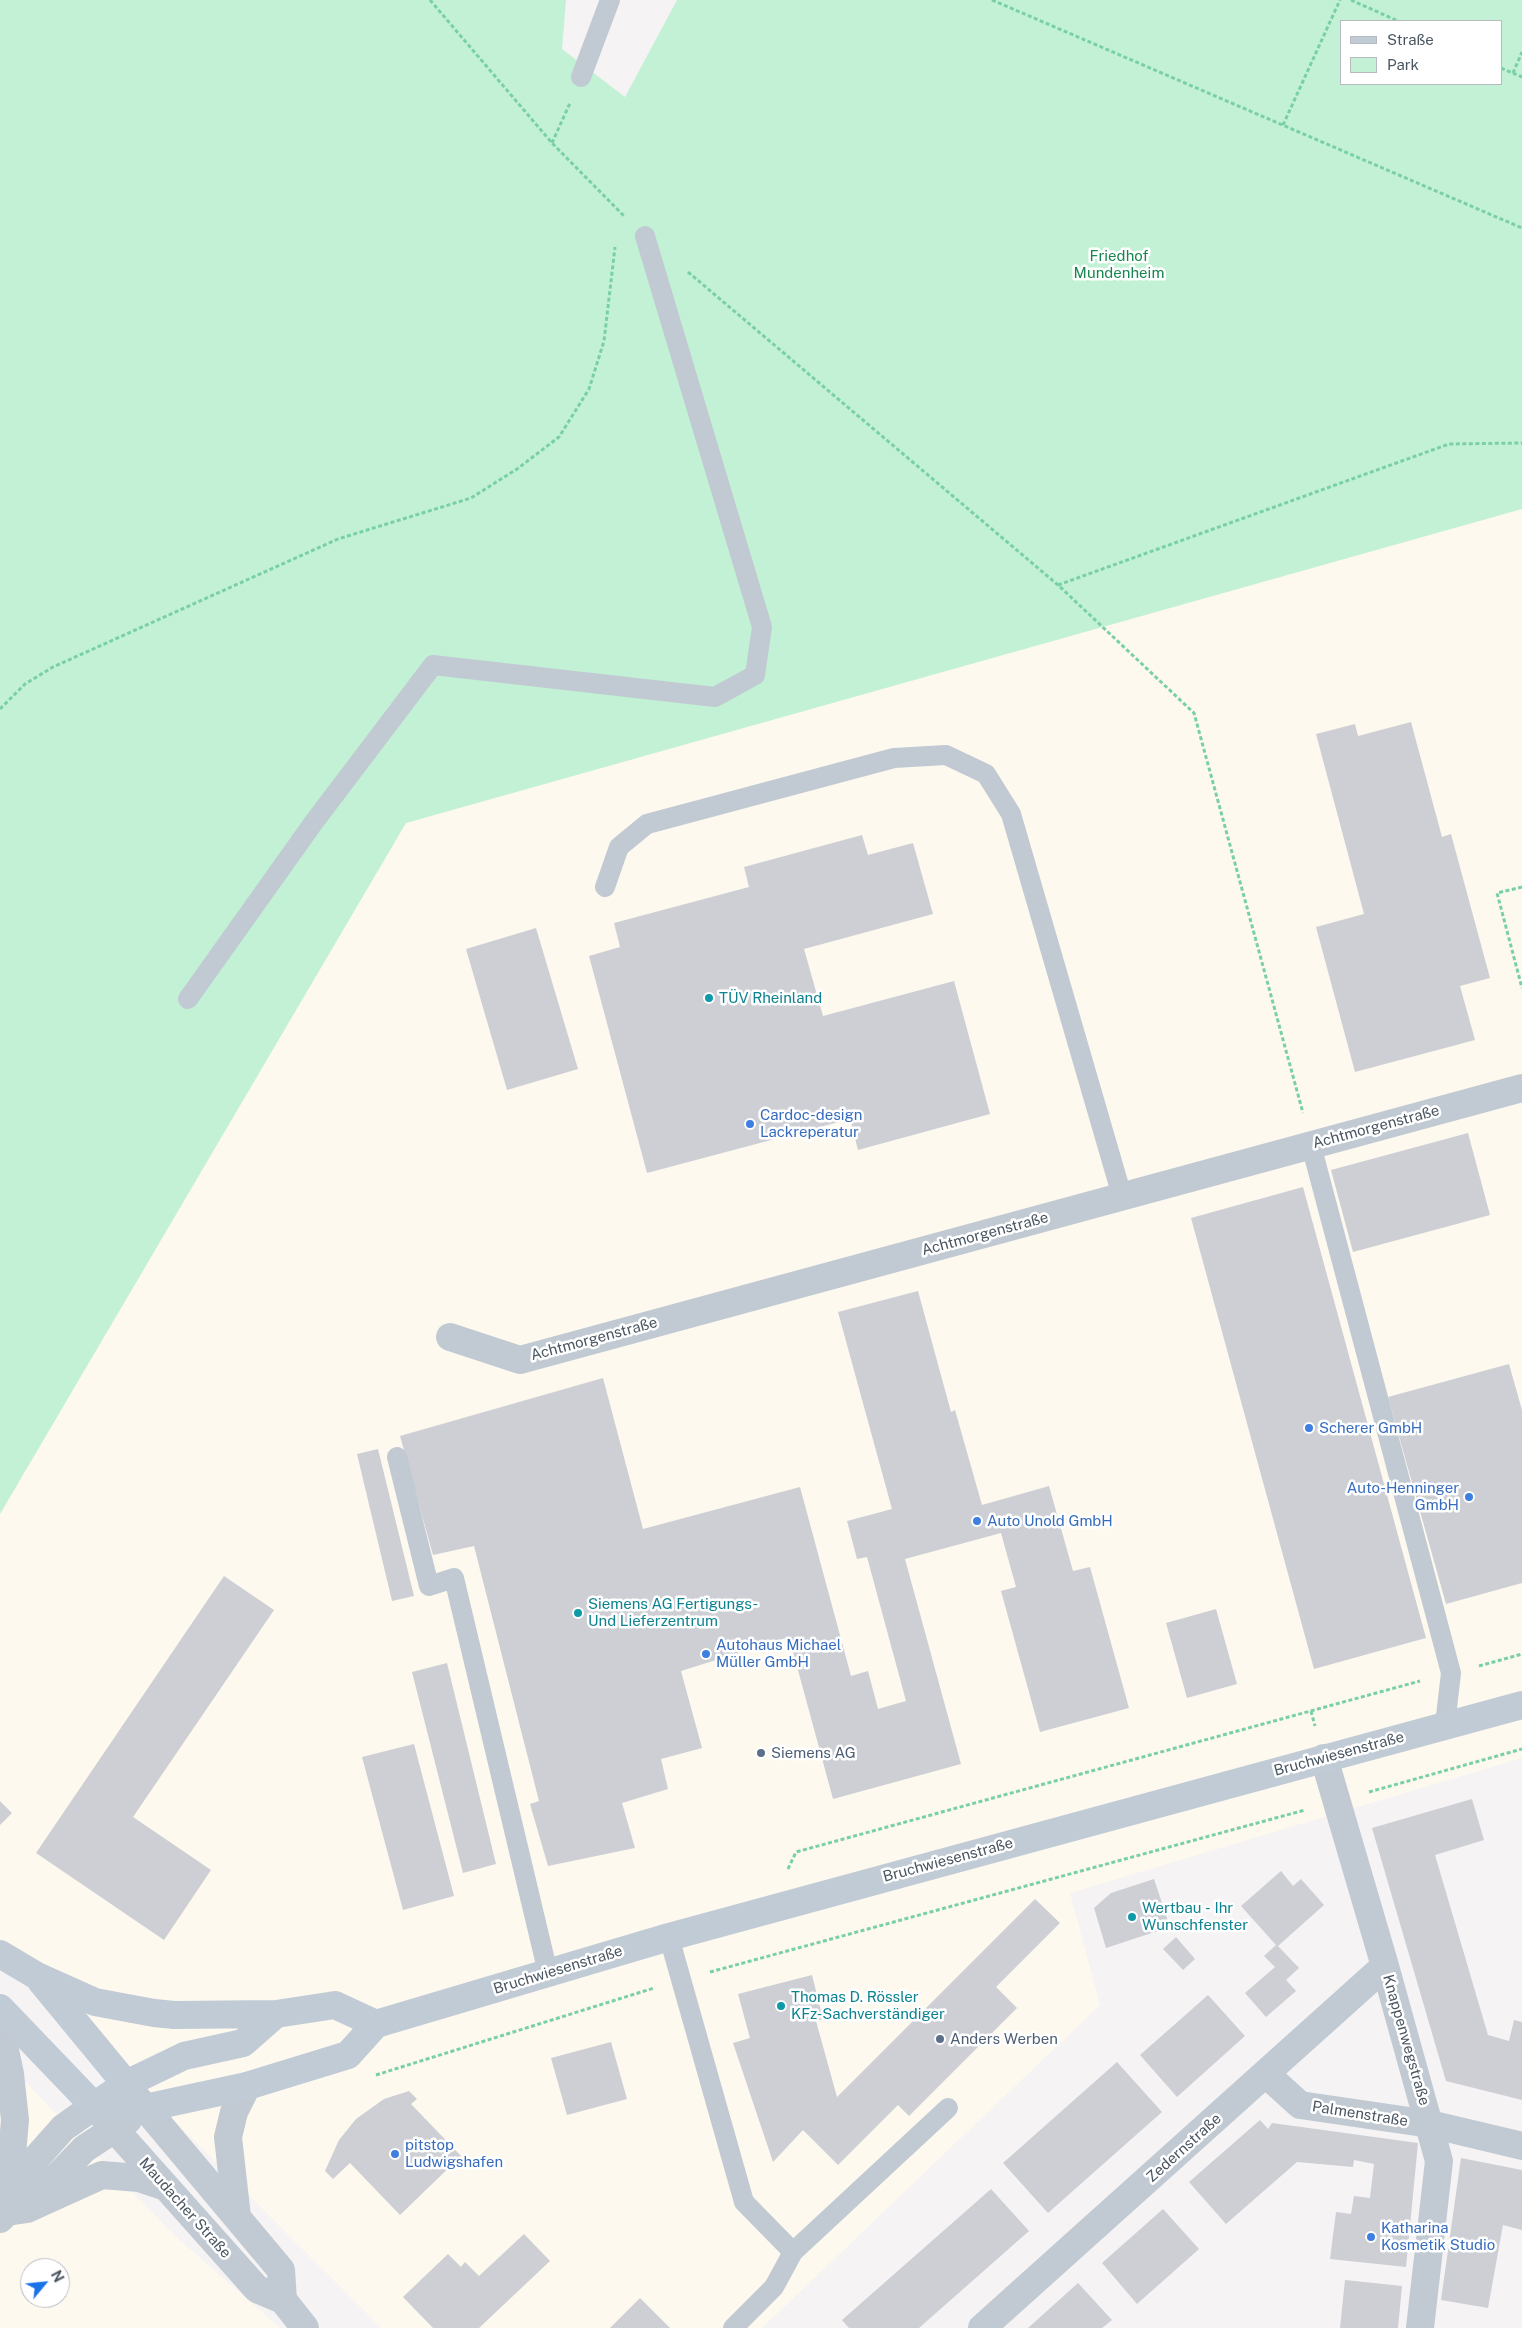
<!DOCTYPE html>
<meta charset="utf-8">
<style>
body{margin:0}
#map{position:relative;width:1522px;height:2328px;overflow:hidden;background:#f5f3f3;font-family:"Public Sans",sans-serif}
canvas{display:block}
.legend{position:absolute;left:1340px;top:20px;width:162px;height:65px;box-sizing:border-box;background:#fff;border:1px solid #b7bbc0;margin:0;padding:6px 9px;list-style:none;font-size:15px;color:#4a5661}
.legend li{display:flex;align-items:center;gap:10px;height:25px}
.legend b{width:25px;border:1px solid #b7bbc0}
.north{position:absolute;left:20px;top:2258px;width:50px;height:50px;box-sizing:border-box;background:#fff;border:1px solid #b7bbc0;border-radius:50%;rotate:62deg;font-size:14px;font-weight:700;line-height:20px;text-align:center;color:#4a5661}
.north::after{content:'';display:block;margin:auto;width:18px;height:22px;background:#1a73e8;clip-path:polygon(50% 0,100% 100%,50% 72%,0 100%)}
</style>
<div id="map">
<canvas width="1522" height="2328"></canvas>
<ul class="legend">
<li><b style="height:6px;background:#c1cbd6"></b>Straße</li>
<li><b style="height:14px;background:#c3f1d5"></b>Park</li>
</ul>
<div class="north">N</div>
</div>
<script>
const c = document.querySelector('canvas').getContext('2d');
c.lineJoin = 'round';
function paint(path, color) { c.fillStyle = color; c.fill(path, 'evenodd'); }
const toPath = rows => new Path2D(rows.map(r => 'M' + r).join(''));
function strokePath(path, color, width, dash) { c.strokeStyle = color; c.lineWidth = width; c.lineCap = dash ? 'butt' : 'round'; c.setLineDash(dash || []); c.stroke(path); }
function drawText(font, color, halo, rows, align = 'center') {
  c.font = font + ' "Public Sans",sans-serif'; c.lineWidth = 5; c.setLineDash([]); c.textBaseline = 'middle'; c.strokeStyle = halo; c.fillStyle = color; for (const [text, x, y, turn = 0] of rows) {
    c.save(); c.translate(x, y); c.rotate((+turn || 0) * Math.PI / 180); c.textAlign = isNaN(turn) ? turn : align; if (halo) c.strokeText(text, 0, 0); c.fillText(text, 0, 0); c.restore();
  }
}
paint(toPath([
 [1522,509,1522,1758,1070,1893,1100,2005,762,2328,381,2328,0,1946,0,1514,406,823],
 [0,2056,175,2236,280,2328,0,2328],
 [30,2268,60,2268,60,2298,30,2298]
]), '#fdf9ef');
paint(toPath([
 [0,0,566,0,562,49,625,97,677,0,1522,0,1522,509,406,823,0,1514],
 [1341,21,1501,21,1501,84,1341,84]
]), '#c3f1d5');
paint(toPath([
 [1411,722,1442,837,1451,834,1490,978,1460,986,1475,1040,1355,1072,1316,927,1364,914,1316,734,1355,724,1358,736],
 [862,835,868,855,913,843,933,914,804,949,823,1016,954,981,990,1114,858,1150,850,1119,647,1173,589,956,620,947,614,923,749,887,744,867],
 [536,928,578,1069,507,1090,466,949],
 [1468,1133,1490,1215,1353,1252,1331,1170],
 [1303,1187,1426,1638,1314,1669,1191,1218],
 [918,1291,951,1412,955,1410,982,1505,1049,1486,1073,1571,1090,1567,1129,1708,1040,1732,1001,1591,1016,1587,1001,1533,905,1559,961,1764,833,1799,789,1637,681,1671,702,1748,661,1759,668,1789,622,1803,635,1848,548,1866,530,1804,539,1801,474,1546,433,1555,400,1436,603,1378,643,1529,800,1487,851,1676,868,1671,878,1709,906,1701,867,1557,857,1559,847,1521,892,1509,838,1312],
 [1509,1364,1522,1410,1522,1583,1446,1604,1388,1397],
 [378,1449,414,1596,392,1601,357,1454],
 [224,1576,274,1610,133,1817,211,1870,164,1940,36,1853],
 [1216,1609,1237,1684,1187,1698,1166,1623],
 [447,1663,496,1864,463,1873,412,1672],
 [414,1744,454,1896,403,1910,362,1757],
 [1472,1799,1484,1840,1435,1855,1488,2035,1509,2041,1514,2020,1522,2022,1522,2100,1446,2081,1372,1828],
 [0,1801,12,1813,0,1825],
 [1281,1871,1293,1886,1301,1879,1324,1905,1278,1946,1299,1968,1286,1980,1296,1991,1266,2017,1245,1993,1275,1967,1264,1956,1276,1945,1241,1906],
 [1154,1879,1170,1927,1106,1948,1094,1908,1111,1893],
 [1035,1899,1060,1923,996,1987,1017,2008,909,2116,898,2105,838,2165,803,2130,773,2162,733,2043,750,2038,738,1994,812,1975,823,2019,816,2021,837,2097],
 [1176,1937,1195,1959,1183,1970,1163,1949],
 [1208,1995,1245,2036,1177,2097,1140,2055],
 [611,2042,627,2099,567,2115,551,2058],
 [1117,2062,1162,2112,1048,2213,1003,2163],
 [409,2091,417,2099,411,2104,461,2156,400,2215,350,2163,333,2179,325,2171,339,2140,356,2119,384,2099],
 [1260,2120,1268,2129,1272,2123,1418,2143,1406,2267,1330,2259,1336,2212,1351,2214,1354,2196,1370,2198,1374,2164,1354,2160,1353,2167,1297,2162,1226,2224,1189,2182],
 [1461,2158,1522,2170,1522,2230,1503,2225,1488,2308,1441,2300],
 [991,2189,1029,2231,919,2328,849,2328,842,2320],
 [1163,2209,1199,2249,1137,2304,1102,2263],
 [524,2234,550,2261,479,2328,433,2328,403,2297,448,2254,461,2267,465,2262,479,2276],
 [1345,2280,1402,2286,1398,2328,1340,2328],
 [1078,2283,1112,2320,1102,2328,1028,2328],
 [640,2298,670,2328,610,2328]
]), '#cdcfd5');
strokePath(toPath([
 [430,0,552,143,625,217],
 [992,0,1522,228],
 [1351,0,1398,21],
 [1501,68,1522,77],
 [1513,73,1522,52],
 [1283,125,1340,0],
 [552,143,570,103],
 [688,272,1058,585,1194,713,1303,1113],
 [1058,585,1449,444,1522,443],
 [0,709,25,684,53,667,338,539,471,498,517,469,559,437,589,389,604,341,615,247],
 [1522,887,1497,893,1522,988],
 [1479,1666,1522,1654],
 [1311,1711,1315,1726],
 [1369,1792,1522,1749],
 [788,1869,796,1852,1420,1681],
 [710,1972,1305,1810],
 [376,2075,654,1988]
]), '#7ad0a6', 3, [4, 2.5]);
strokePath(toPath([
 [581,77,610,0],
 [605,887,619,847,647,824,894,758,946,755,986,774,1011,814,1122,1196],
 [188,999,314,822,433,665,715,697,755,675,762,627,645,236],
 [1311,1145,1451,1673,1445,1725],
 [397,1457,429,1586,454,1578,548,1973],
 [669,1937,744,2202,793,2252,774,2287,733,2328],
 [793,2252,948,2108]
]), '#c1cad2', 20);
strokePath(toPath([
 [450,1337,520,1360,1522,1088],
 [1324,1758,1385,1966,1439,2161,1420,2328],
 [0,2027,10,2074,15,2120,7,2212],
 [1266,2074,1300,2105,1430,2124,1522,2146],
 [131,2091,281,2270,283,2300],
 [9,2189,63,2128,94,2106,257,2289,283,2300,305,2328],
 [36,2199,84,2149,128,2120],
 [237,2217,228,2137,234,2112,247,2086],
 [0,2219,7,2212,27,2209,102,2175,139,2178,166,2187],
 [982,2328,1385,1966]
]), '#c1cad2', 28);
strokePath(toPath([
 [0,1954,37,1976,95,2002,154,2013,174,2015,276,2014,335,2005,376,2024],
 [41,1981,126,2084],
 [0,2008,94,2106,145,2108,247,2086,348,2055,376,2024],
 [376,2024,669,1937,1522,1705],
 [94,2106,126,2084,184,2056,243,2043,276,2014]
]), '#c1cbd6', 28);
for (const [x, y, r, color] of [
 [709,998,5,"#0f9aa8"],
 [750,1124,5,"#3f7fe0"],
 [1309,1428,5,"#3f7fe0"],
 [1469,1497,5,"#3f7fe0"],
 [977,1521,5,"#3f7fe0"],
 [578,1613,5,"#0f9aa8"],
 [706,1654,5,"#3f7fe0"],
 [761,1753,5,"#5c6f8a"],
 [1132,1917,5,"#0f9aa8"],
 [781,2006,5,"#0f9aa8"],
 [940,2039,5,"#5c6f8a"],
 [395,2154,5,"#3f7fe0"],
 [1371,2237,5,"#3f7fe0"]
]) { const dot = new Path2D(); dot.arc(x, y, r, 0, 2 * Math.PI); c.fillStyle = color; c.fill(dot); strokePath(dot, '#fff', 2); }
drawText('15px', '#17864f', '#fff', [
 ["Friedhof",1119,256],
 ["Mundenheim",1119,273]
]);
drawText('15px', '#0d838f', '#fff', [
 ["TÜV Rheinland",719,998],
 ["Siemens AG Fertigungs-",588,1604],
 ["Und Lieferzentrum",588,1621],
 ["Wertbau - Ihr",1142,1908],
 ["Wunschfenster",1142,1925],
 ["Thomas D. Rössler",791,1997],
 ["KFz-Sachverständiger",791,2014]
], 'left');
drawText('15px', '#366cbe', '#fff', [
 ["Cardoc-design",760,1115],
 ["Lackreperatur",760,1132],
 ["Scherer GmbH",1319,1428],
 ["Auto-Henninger",1459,1488,"right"],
 ["GmbH",1459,1505,"right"],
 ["Auto Unold GmbH",987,1521],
 ["Autohaus Michael",716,1645],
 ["Müller GmbH",716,1662],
 ["pitstop",405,2145],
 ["Ludwigshafen",405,2162],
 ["Katharina",1381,2228],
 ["Kosmetik Studio",1381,2245]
], 'left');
drawText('15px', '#4a5661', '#fff', [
 ["Achtmorgenstraße",1376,1127,-15],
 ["Achtmorgenstraße",985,1234,-15],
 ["Achtmorgenstraße",594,1339,-15],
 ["Bruchwiesenstraße",1339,1754,-15],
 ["Bruchwiesenstraße",948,1860,-15],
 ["Bruchwiesenstraße",558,1970,-17],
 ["Knappenwegstraße",1406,2040,74],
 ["Palmenstraße",1360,2114,9],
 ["Zedernstraße",1184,2148,-42],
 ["Maudacher Straße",185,2208,48]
]);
drawText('15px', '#4e5e75', '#fff', [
 ["Siemens AG",771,1753],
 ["Anders Werben",950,2039]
], 'left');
</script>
